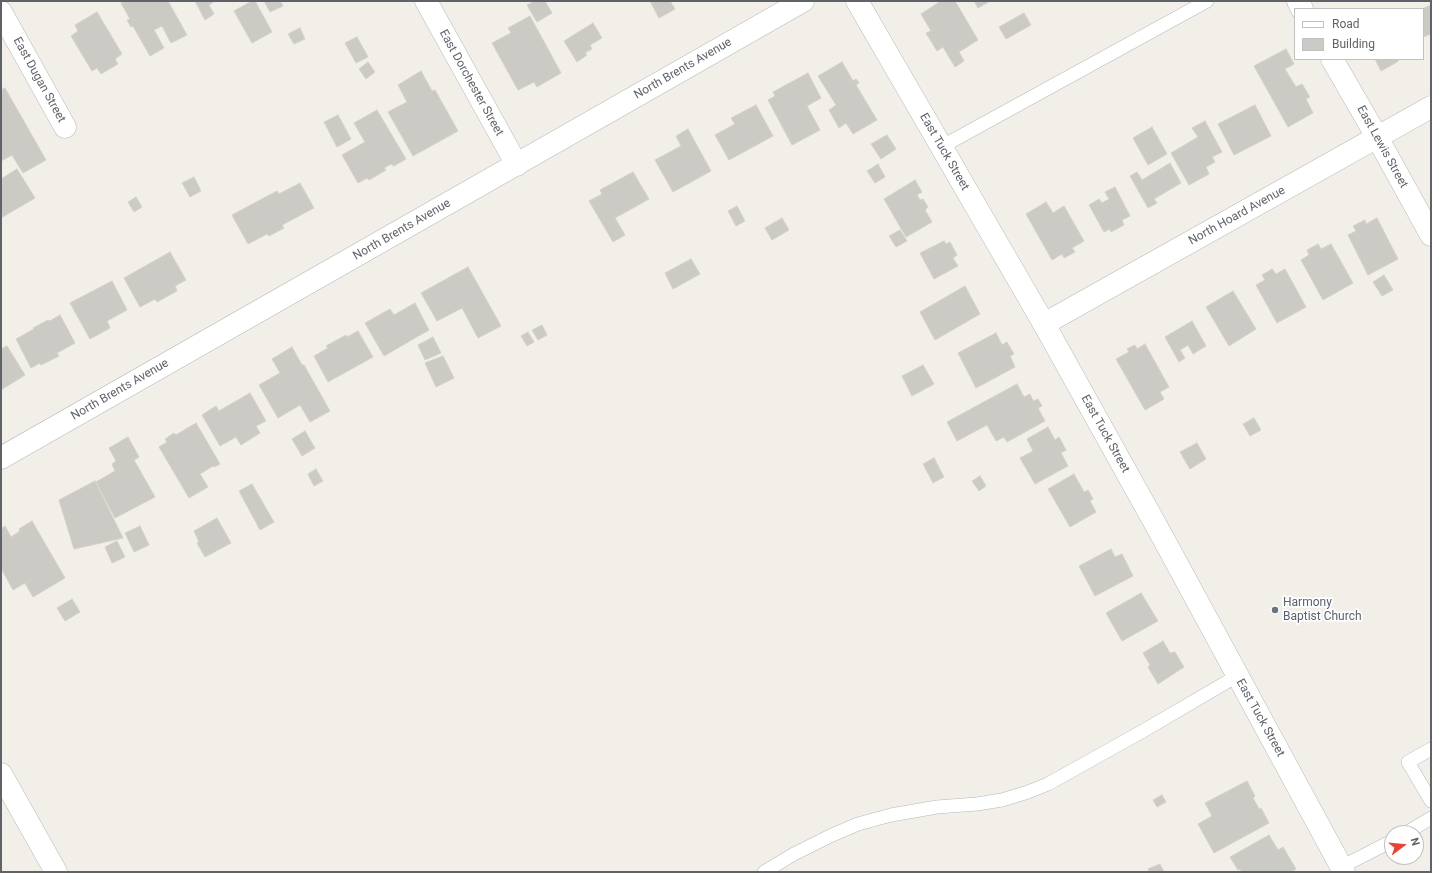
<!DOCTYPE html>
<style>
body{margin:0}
#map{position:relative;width:1432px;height:873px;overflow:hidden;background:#f1efe8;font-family:Roboto,sans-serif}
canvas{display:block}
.frame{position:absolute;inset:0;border:2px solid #5f6368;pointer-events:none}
.legend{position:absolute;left:1294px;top:8px;width:130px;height:52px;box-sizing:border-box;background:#fff;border:1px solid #bfc1c3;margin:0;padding:5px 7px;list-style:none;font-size:12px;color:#5f6368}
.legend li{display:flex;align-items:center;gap:8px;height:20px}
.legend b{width:20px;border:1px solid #bfc1c3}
.north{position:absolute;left:1384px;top:825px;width:40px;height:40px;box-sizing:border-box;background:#fff;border:1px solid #bfc1c3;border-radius:50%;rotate:74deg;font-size:11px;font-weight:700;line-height:16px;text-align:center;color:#5f6368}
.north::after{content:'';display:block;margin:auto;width:14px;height:18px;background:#ea4335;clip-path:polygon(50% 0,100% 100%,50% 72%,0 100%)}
</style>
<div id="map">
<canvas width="1432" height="873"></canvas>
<div class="frame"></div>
<ul class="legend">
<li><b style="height:5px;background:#fff"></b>Road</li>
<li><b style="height:11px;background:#cccac5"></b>Building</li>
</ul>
<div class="north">N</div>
</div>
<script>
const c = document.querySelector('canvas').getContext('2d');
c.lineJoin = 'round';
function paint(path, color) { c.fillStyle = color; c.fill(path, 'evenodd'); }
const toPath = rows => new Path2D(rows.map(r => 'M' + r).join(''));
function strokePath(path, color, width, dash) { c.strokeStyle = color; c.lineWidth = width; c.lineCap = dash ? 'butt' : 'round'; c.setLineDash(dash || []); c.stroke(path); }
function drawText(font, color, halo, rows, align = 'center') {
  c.font = font + ' Roboto,sans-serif'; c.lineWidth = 3.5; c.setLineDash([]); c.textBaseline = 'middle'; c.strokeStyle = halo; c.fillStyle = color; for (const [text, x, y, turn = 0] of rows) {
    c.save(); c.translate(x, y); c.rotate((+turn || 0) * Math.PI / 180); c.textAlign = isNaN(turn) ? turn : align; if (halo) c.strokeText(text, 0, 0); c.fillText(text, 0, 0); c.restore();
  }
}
const building = toPath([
 [125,1,168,1,187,35,171,43,162,26,154,30,164,48,150,56,133,26,131,27,127,20,130,19,121,3,125,1],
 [195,1,215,1,209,5,214,14,205,20,195,1],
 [252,1,255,1,272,32,252,43,234,11,252,1],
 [264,1,280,1,283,6,270,12,264,1],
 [535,1,545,1,552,13,537,22,527,5,535,1],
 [650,1,670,1,675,9,659,18,650,1],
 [941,1,955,1,978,40,959,52,964,61,955,67,943,47,937,51,926,33,931,31,921,14,941,1],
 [974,1,990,1,978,8,974,1],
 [1431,5,1431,34,1423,37,1422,9,1431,5],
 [97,12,122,54,115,59,118,64,101,74,97,68,92,71,71,36,78,31,75,25,97,12],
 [1024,13,1031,25,1006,39,999,27,1024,13],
 [530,16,561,73,537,87,534,82,518,90,492,43,511,33,508,28,530,16],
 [593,23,602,38,590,45,592,49,585,53,587,55,577,62,564,41,593,23],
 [300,28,305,39,294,44,288,34,300,28],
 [357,37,368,57,356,63,345,43,357,37],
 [1286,49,1294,64,1285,69,1296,87,1302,84,1310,97,1306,99,1313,113,1288,127,1254,66,1286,49],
 [1375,59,1400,59,1397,62,1381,71,1375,59],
 [368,62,375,72,366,79,359,69,368,62],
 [842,62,853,81,856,79,859,83,856,85,877,120,853,134,846,123,839,128,829,110,836,105,818,76,842,62],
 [421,71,432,91,435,90,458,131,413,156,388,112,407,102,398,85,421,71],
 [808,73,821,98,807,106,820,130,792,145,768,100,775,96,773,92,808,73],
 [5,88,46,160,23,173,12,155,1,161,1,90,5,88],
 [756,105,773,136,729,160,715,135,735,124,731,118,756,105],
 [1255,105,1271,136,1234,155,1218,124,1255,105],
 [377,110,406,159,394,166,391,164,384,168,386,170,369,180,367,178,358,183,342,155,365,142,354,123,377,110],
 [338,115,351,139,337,147,324,122,338,115],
 [1205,121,1222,152,1212,157,1215,162,1206,167,1209,174,1189,185,1171,153,1198,137,1192,128,1205,121],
 [1152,127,1167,154,1148,165,1133,138,1152,127],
 [688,129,711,171,673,192,655,160,681,146,676,136,688,129],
 [887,135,896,149,881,159,871,144,887,135],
 [1170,163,1181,183,1154,199,1157,203,1148,208,1130,176,1137,172,1142,180,1170,163],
 [878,164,885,177,875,183,867,171,878,164],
 [17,169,35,198,1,218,1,179,17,169],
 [633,172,649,199,615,218,625,235,613,242,589,201,602,194,600,190,633,172],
 [194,177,201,191,190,197,182,183,194,177],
 [915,180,922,192,917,195,920,200,923,199,928,207,925,210,932,222,906,237,884,199,915,180],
 [300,183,314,208,282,225,284,228,269,236,267,234,248,244,232,215,277,191,279,194,300,183],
 [1115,187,1130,216,1122,220,1124,225,1111,232,1110,229,1104,232,1089,205,1099,199,1102,203,1109,199,1105,192,1115,187],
 [136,197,142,207,134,212,128,202,136,197],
 [1046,202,1053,213,1064,206,1084,241,1072,248,1075,252,1064,258,1062,254,1052,260,1026,214,1046,202],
 [737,206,745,221,736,226,728,211,737,206],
 [782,218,789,230,772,240,765,228,782,218],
 [1377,218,1398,259,1368,275,1348,235,1356,231,1353,226,1365,220,1366,224,1377,218],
 [900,230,907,241,896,247,889,236,900,230],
 [944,241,946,244,950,242,957,255,953,258,958,266,934,279,920,253,944,241],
 [1318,244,1321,249,1331,244,1353,283,1323,300,1301,260,1309,255,1307,250,1318,244],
 [170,252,186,280,175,286,177,291,157,302,155,299,140,307,124,278,170,252],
 [691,259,700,274,673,289,665,273,691,259],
 [468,267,501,326,478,338,462,308,437,321,421,293,468,267],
 [1272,269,1276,274,1285,269,1306,307,1277,323,1256,285,1265,280,1262,275,1272,269],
 [1384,275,1393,290,1382,296,1373,282,1384,275],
 [112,281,127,310,107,321,110,328,90,339,70,303,112,281],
 [965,286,980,314,935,340,920,312,965,286],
 [1233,291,1256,329,1229,346,1206,307,1233,291],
 [415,303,429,330,384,356,365,323,390,309,394,315,415,303],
 [60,315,75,343,57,353,59,356,41,365,40,363,31,368,16,339,34,329,33,328,48,320,50,321,60,315],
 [1192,321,1206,346,1193,354,1188,345,1180,350,1185,358,1179,362,1165,337,1192,321],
 [542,325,547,335,538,340,532,330,542,325],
 [358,331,373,357,328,382,314,356,328,348,326,346,346,335,347,337,358,331],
 [528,332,534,342,527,346,521,336,528,332],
 [996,333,1002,345,1007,342,1014,354,1010,356,1015,367,976,388,958,353,996,333],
 [433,337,441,353,425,360,418,345,433,337],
 [1145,344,1169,387,1160,392,1164,399,1145,410,1116,359,1129,352,1127,349,1135,345,1137,349,1145,344],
 [7,346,25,375,1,390,1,349,7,346],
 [292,347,302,365,304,365,330,411,310,422,300,405,278,418,259,385,280,373,272,359,292,347],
 [443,356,454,378,436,387,425,363,443,356],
 [923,365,934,384,912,396,902,376,923,365],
 [1017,384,1024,397,1030,394,1033,401,1038,399,1042,406,1038,408,1045,421,1007,442,1004,437,996,441,987,425,957,441,947,422,1017,384],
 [250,393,266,421,256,426,260,433,241,445,236,437,220,446,202,415,216,406,219,411,250,393],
 [1254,418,1261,430,1250,436,1243,424,1254,418],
 [196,423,220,464,214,467,213,466,200,474,208,487,189,498,159,447,167,442,165,439,174,433,176,435,196,423],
 [1048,427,1055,440,1059,437,1066,450,1061,453,1068,466,1035,484,1020,458,1033,451,1027,439,1048,427],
 [305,431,315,448,302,456,292,439,305,431],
 [128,437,139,457,134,460,155,497,115,518,96,482,115,471,112,464,116,461,109,448,128,437],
 [1197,443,1206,459,1190,469,1180,452,1197,443],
 [934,458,944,477,933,483,923,464,934,458],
 [316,469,323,481,314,486,308,474,316,469],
 [1074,474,1084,492,1088,490,1093,499,1090,501,1096,512,1070,527,1048,489,1074,474],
 [980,476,986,486,979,491,972,481,980,476],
 [95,481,123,538,74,549,59,500,95,481],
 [252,484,274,522,260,530,239,491,252,484],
 [217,518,231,543,205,557,197,543,199,542,194,531,217,518],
 [32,521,65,578,33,597,25,583,13,590,1,568,1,529,5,526,11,537,20,531,19,529,32,521],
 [140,526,149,545,134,552,125,533,140,526],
 [117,541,125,557,112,563,105,547,117,541],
 [1111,549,1115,557,1122,554,1133,576,1095,596,1079,566,1111,549],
 [1141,593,1158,621,1122,641,1106,613,1141,593],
 [72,599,80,612,65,621,57,608,72,599],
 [1163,641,1170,653,1175,652,1184,667,1158,684,1148,667,1150,665,1143,653,1163,641],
 [1247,781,1255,796,1253,798,1259,809,1261,808,1269,823,1214,853,1198,824,1212,816,1205,803,1247,781],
 [1162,795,1166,802,1157,807,1153,800,1162,795],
 [1269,835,1278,850,1283,847,1296,869,1290,872,1242,872,1240,869,1238,870,1230,857,1269,835],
 [1160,864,1164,872,1150,872,1148,869,1160,864]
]);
paint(building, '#cccac5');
strokePath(building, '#d6d1c6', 1);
const lane = toPath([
 [941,147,1207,1],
 [1431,749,1408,762,1431,801],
 [1406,833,1431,818],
 [1341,867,1392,841],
 [764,872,794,854,830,836,858,824,891,815,937,807,977,804,1002,800,1028,792,1048,784,1143,731,1237,676]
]);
const street = toPath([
 [426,1,517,165],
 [1298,1,1302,9],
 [1,12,65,127],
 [1332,59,1377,137,1431,235],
 [1044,324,1431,107],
 [1,458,803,1],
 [1,774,56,872]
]);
const secondary = toPath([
 [857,1,1044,324,1162,536,1344,872]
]);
strokePath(lane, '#b5b8bc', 14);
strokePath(street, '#b5b8bc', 23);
strokePath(secondary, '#b6babf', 23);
strokePath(lane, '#fff', 13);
strokePath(street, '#fff', 22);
strokePath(secondary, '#fff', 22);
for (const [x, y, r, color] of [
 [1275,610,4,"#6b7280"]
]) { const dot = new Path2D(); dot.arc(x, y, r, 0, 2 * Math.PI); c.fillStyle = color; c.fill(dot); strokePath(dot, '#fff', 1.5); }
drawText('12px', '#5f6368', '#fff', [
 ["North Brents Avenue",683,69,-30],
 ["East Dugan Street",39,80,61],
 ["East Dorchester Street",471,83,61],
 ["East Lewis Street",1382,147,61],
 ["East Tuck Street",944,152,60],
 ["North Hoard Avenue",1237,216,-29],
 ["North Brents Avenue",402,230,-30],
 ["North Brents Avenue",120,390,-30],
 ["East Tuck Street",1105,434,61],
 ["East Tuck Street",1260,718,61]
]);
drawText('12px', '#5b616d', '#fff', [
 ["Harmony",1283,603],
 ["Baptist Church",1283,617]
], 'left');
</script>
